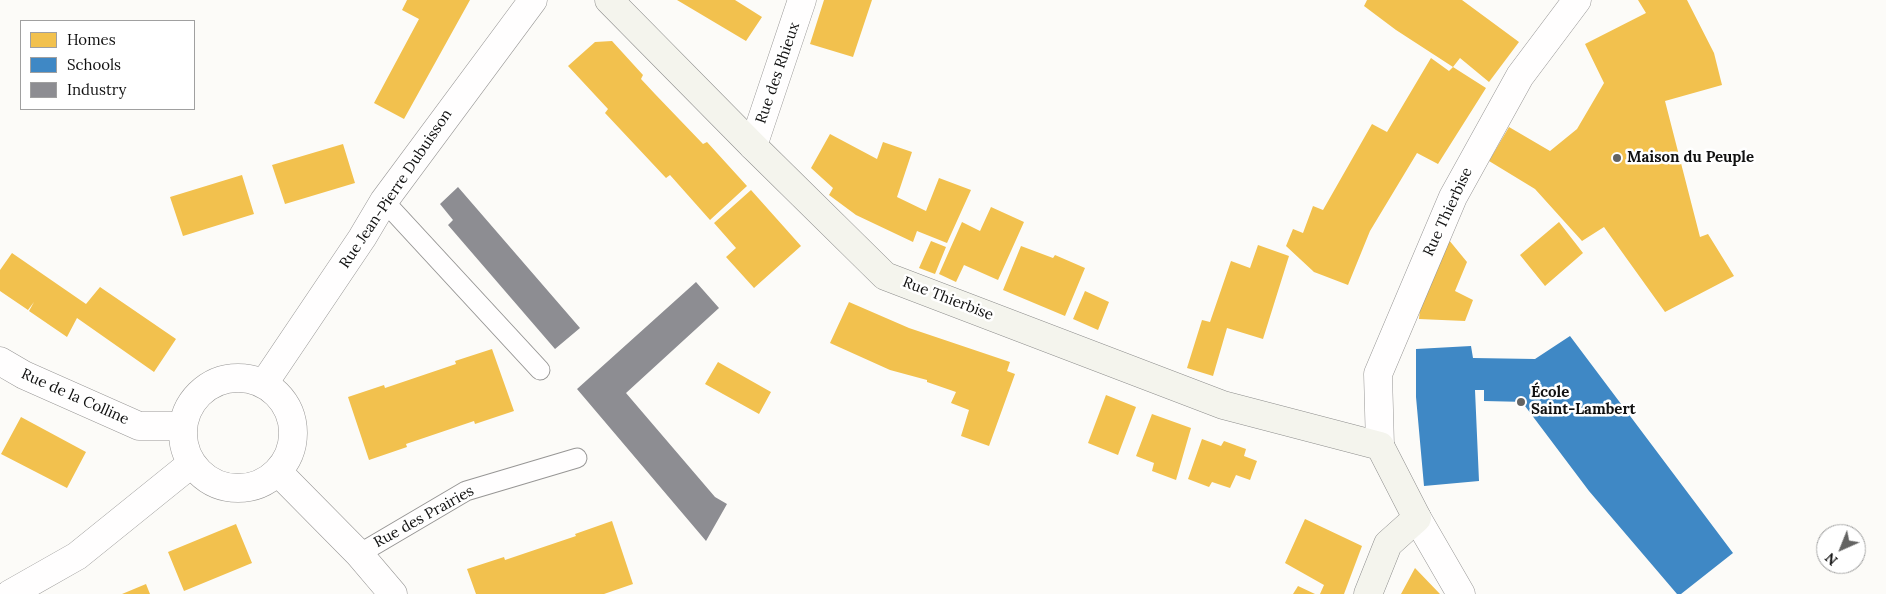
<!DOCTYPE html>
<meta charset="utf-8">
<style>
body{margin:0}
#map{position:relative;width:1886px;height:594px;overflow:hidden;background:#fcfbf8;font-family:Lora,serif}
canvas{display:block}
.legend{position:absolute;left:20px;top:20px;width:175px;height:90px;box-sizing:border-box;background:#fff;border:1px solid #a0a0a0;margin:0;padding:6px 9px;list-style:none;font-size:15px;color:#111}
.legend li{display:flex;align-items:center;gap:10px;height:25px}
.legend b{width:25px;border:1px solid #a0a0a0}
.north{position:absolute;left:1816px;top:524px;width:50px;height:50px;box-sizing:border-box;background:#fff;border:1px solid #a0a0a0;border-radius:50%;rotate:224deg;font-size:14px;font-weight:700;line-height:20px;text-align:center;color:#111}
.north::after{content:'';display:block;margin:auto;width:18px;height:22px;background:#636362;clip-path:polygon(50% 0,100% 100%,50% 72%,0 100%)}
</style>
<div id="map">
<canvas width="1886" height="594"></canvas>
<ul class="legend">
<li><b style="height:14px;background:#f2c14e"></b>Homes</li>
<li><b style="height:14px;background:#3f88c5"></b>Schools</li>
<li><b style="height:14px;background:#8d8d92"></b>Industry</li>
</ul>
<div class="north">N</div>
</div>
<script>
const c = document.querySelector('canvas').getContext('2d');
c.lineJoin = 'round';
function paint(path, color) { c.fillStyle = color; c.fill(path, 'evenodd'); }
const toPath = rows => new Path2D(rows.map(r => 'M' + r).join(''));
function strokePath(path, color, width, dash) { c.strokeStyle = color; c.lineWidth = width; c.lineCap = dash ? 'butt' : 'round'; c.setLineDash(dash || []); c.stroke(path); }
function drawText(font, color, halo, rows, align = 'center') {
  c.font = font + ' Lora,serif'; c.lineWidth = 5; c.setLineDash([]); c.textBaseline = 'middle'; c.strokeStyle = halo; c.fillStyle = color; for (const [text, x, y, turn = 0] of rows) {
    c.save(); c.translate(x, y); c.rotate((+turn || 0) * Math.PI / 180); c.textAlign = isNaN(turn) ? turn : align; if (halo) c.strokeText(text, 0, 0); c.fillText(text, 0, 0); c.restore();
  }
}
paint(toPath([
 [407,0,470,0,404,119,374,103,419,19,402,10],
 [677,0,735,0,762,17,746,41],
 [824,0,872,0,853,57,810,44],
 [1367,0,1462,0,1519,42,1489,82,1460,58,1453,67,1396,30,1364,6],
 [1638,0,1687,0,1714,53,1722,85,1665,101,1700,237,1708,234,1734,276,1665,312,1604,227,1582,241,1535,189,1489,161,1509,127,1550,151,1577,129,1604,83,1585,44,1646,13],
 [612,41,643,75,641,79,655,94,703,144,707,142,747,186,710,220,670,175,666,178,605,113,608,109,568,66,595,42],
 [1431,58,1449,71,1453,67,1486,88,1438,164,1417,153,1370,231,1348,285,1314,272,1286,246,1293,229,1303,233,1313,206,1323,210,1372,124,1387,132],
 [830,134,877,159,883,142,912,152,897,197,926,211,939,178,971,190,947,243,917,231,913,242,856,215,829,195,833,188,811,168],
 [343,144,355,183,285,204,272,165],
 [242,175,254,214,183,236,170,197],
 [751,190,801,246,754,288,726,257,736,248,714,223],
 [991,207,1024,222,998,280,964,265,956,282,939,274,962,222,980,231],
 [1559,222,1583,253,1545,286,1520,255],
 [1444,234,1467,262,1455,291,1473,300,1465,321,1419,319,1423,279],
 [931,241,946,247,935,274,919,268],
 [1258,245,1289,256,1263,339,1227,328,1213,376,1187,368,1202,320,1210,322,1231,261,1250,268],
 [1021,246,1053,258,1055,255,1085,268,1065,316,1003,290],
 [12,253,86,304,100,287,176,339,154,372,77,318,67,337,29,311,34,302,28,310,0,291,0,270],
 [1085,291,1109,302,1098,330,1073,319],
 [849,302,909,328,1010,362,1007,371,1015,374,989,446,961,436,969,410,951,403,956,392,927,382,927,380,890,370,830,343],
 [492,349,514,411,475,424,474,421,406,444,407,447,369,460,348,397,384,385,385,388,456,364,455,361],
 [718,362,771,392,759,414,705,384],
 [1106,395,1136,407,1118,455,1088,443],
 [1152,414,1191,428,1176,480,1152,471,1154,463,1136,456],
 [21,417,86,452,67,488,1,454],
 [1202,439,1221,446,1224,441,1246,449,1244,456,1257,461,1250,480,1236,475,1230,488,1212,482,1209,487,1188,479],
 [1305,519,1362,546,1344,594,1320,594,1324,585,1285,563],
 [612,521,633,584,604,594,476,594,467,569,504,557,505,560,576,536,575,534],
 [236,524,252,563,184,591,168,552],
 [1415,568,1440,594,1401,594],
 [146,584,150,594,122,594],
 [1298,586,1315,594,1293,594]
]), '#f2c14e');
paint(toPath([
 [1570,336,1733,553,1681,594,1677,594,1589,491,1525,406,1527,402,1484,401,1484,390,1475,390,1479,481,1424,486,1416,397,1416,349,1471,346,1473,358,1535,359]
]), '#3f88c5');
paint(toPath([
 [458,187,580,328,555,349,448,225,453,220,440,204],
 [696,282,719,308,626,393,715,497,727,504,706,541,577,389]
]), '#8d8d92');
const lane = toPath([
 [384,201,540,370],
 [359,554,466,491,577,458]
]);
const street = toPath([
 [753,146,802,0],
 [0,361,24,375,139,426,182,426],
 '183 433a55 55 0 1 1 110 0a55 55 0 1 1-110 0Z',
 [265,382,362,238,384,201,533,0],
 [1380,446,1378,374,1453,197,1520,76,1577,0],
 [279,473,359,554,393,594],
 [1417,518,1461,594],
 [10,594,77,556,191,464]
]);
const secondary = toPath([
 [609,0,753,146,885,276,1223,405,1380,446,1417,518,1388,544,1368,594]
]);
strokePath(lane, '#979695', 21);
strokePath(street, '#979695', 29);
strokePath(secondary, '#8d8d8c', 29);
strokePath(lane, '#fffefe', 19);
strokePath(street, '#fffefe', 28);
strokePath(secondary, '#f4f4ed', 28);
for (const [x, y, r, color] of [
 [1617,158,5,"#636362"],
 [1521,402,5,"#636362"]
]) { const dot = new Path2D(); dot.arc(x, y, r, 0, 2 * Math.PI); c.fillStyle = color; c.fill(dot); strokePath(dot, '#fff', 2); }
drawText('15px', '#111', '#fff', [
 ["Rue des Rhieux",778,73,-71],
 ["Rue Jean-Pierre Dubuisson",396,189,-56],
 ["Rue Thierbise",1448,212,-65],
 ["Rue Thierbise",948,299,21],
 ["Rue de la Colline",75,397,24],
 ["Rue des Prairies",424,517,-29]
]);
drawText('bold 15px', '#111', '#fff', [
 ["Maison du Peuple",1627,158],
 ["École",1531,393],
 ["Saint-Lambert",1531,410]
], 'left');
</script>
